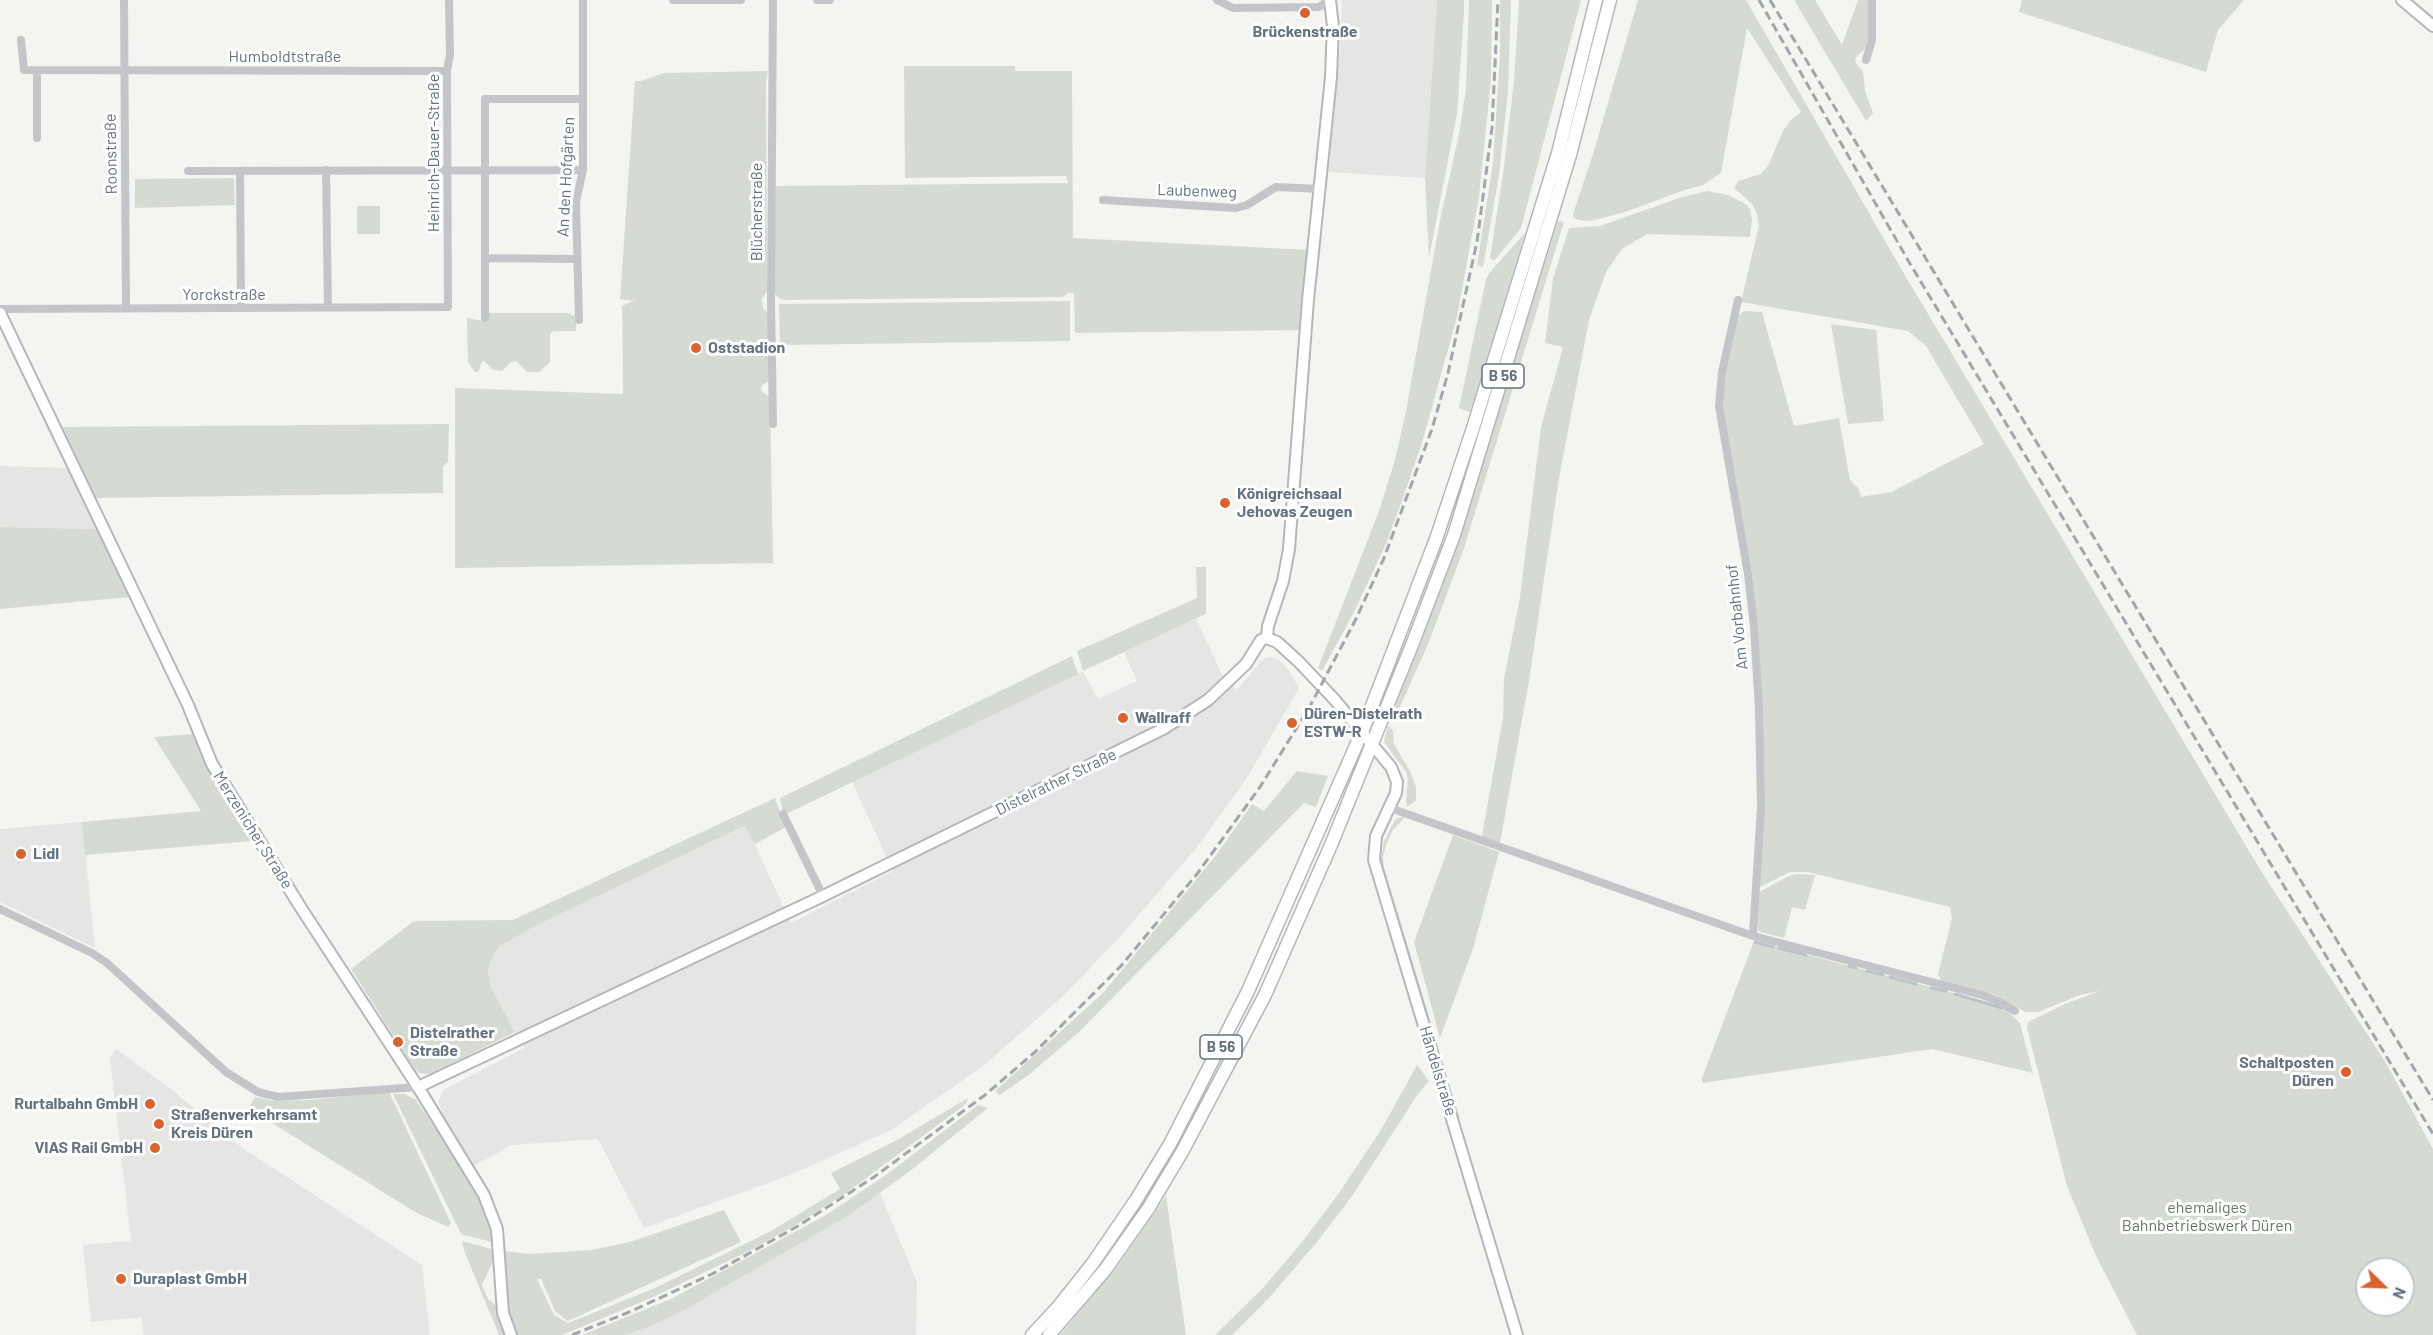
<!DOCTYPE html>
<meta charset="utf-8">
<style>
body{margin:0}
#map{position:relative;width:2433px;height:1335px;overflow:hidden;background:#f4f5f1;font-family:Barlow,sans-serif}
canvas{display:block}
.north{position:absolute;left:2355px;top:1257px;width:60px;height:60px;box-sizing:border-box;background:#fff;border:2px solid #c1c7cc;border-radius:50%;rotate:113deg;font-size:16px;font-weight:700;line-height:24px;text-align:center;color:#657280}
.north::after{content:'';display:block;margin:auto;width:21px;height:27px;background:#d9622d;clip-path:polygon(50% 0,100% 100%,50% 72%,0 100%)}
</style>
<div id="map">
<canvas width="2433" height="1335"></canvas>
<div class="north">N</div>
</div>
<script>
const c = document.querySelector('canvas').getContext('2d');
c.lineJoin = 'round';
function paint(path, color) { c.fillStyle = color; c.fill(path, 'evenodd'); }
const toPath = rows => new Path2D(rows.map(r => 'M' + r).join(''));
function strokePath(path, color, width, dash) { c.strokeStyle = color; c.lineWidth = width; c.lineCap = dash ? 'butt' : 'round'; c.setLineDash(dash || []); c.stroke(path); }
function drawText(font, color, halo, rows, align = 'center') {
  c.font = font + ' Barlow,sans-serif'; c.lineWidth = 6; c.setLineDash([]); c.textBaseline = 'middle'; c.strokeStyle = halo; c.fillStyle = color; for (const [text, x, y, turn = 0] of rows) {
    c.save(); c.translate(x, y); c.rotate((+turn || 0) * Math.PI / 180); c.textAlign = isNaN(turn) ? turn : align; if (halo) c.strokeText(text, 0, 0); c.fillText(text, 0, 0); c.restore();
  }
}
paint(toPath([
 [1342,0,1437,0,1425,178,1328,172,1340,49],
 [0,466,69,468,98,529,0,527],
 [1196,619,1222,674,1237,690,1262,660,1269,657,1275,658,1281,662,1290,672,1299,688,1247,778,1194,851,1118,939,1063,996,982,1067,891,1130,790,1175,644,1228,598,1139,512,1145,474,1166,449,1128,438,1102,443,1090,524,1048,490,985,488,969,492,957,499,947,533,927,746,826,791,923,893,871,852,782,1083,671,1098,699,1137,681,1124,652],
 [82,822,94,937,95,948,0,902,0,829],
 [116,1049,167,1086,244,1149,422,1265,430,1335,144,1335,141,1317,91,1322,83,1245,131,1241,110,1058],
 [880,1193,917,1282,916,1335,625,1335,681,1312,848,1216]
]), '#e5e6e4');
paint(toPath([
 [1437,0,1464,0,1464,11,1457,114,1429,258,1425,178],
 [1469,0,1492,0,1491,79,1479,197,1457,317,1422,443,1403,498,1386,544,1353,614,1322,671,1318,668,1379,511,1395,460,1406,411,1440,220,1459,134,1466,89],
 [1500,0,1511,0,1508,91,1499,175,1483,267,1477,265,1493,163,1500,55],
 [1519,0,1581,0,1521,228,1494,261,1490,258,1503,174,1514,81],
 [1638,0,1746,0,1903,272,2261,871,2386,1063,2433,1149,2433,1335,2137,1335,2096,1256,2067,1186,2027,1028,2028,1022,2067,1003,2100,991,2080,995,2038,1012,2025,1012,1995,995,1941,981,1938,974,1952,918,1950,907,1808,872,1790,872,1758,888,1756,626,1752,573,1724,428,1721,392,1738,316,1744,311,1762,312,1794,426,1839,418,1850,480,1859,489,1861,497,1891,492,1984,444,1926,346,1908,331,1741,302,1759,225,1757,214,1752,204,1734,188,1738,181,1761,174,1768,166,1783,131,1790,121,1801,112,1747,28,1721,173,1703,185,1685,190,1625,212,1591,221,1579,220,1574,218,1573,214,1593,154],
 [2367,1269,2403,1269,2403,1305,2367,1305],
 [1794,0,1815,0,1842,45,1858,0,1870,0,1871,40,1864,50,1856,57,1855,62,1863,71,1865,91,1873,113,1866,121],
 [2022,0,2244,0,2218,30,2206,72,2019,12],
 [904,66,1015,66,1015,71,1072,71,1073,238,1310,250,1301,330,1075,333,1074,293,1069,293,1062,297,784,300,779,298,775,294,774,187,778,186,1068,183,1066,176,905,178],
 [768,71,766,80,767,291,762,299,763,308,769,314,770,381,762,385,761,391,770,397,773,563,455,568,455,388,623,394,622,306,635,300,634,298,633,301,620,299,635,81,641,81,664,73],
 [234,178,235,205,135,208,135,179],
 [1707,191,1728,195,1746,204,1750,209,1752,220,1750,237,1647,234,1622,249,1606,272,1589,320,1559,478,1529,681,1500,843,1482,836,1503,717,1504,679,1520,597,1541,427,1563,347,1545,343,1553,278,1569,228,1600,226,1682,197],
 [357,206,380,206,380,234,357,234],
 [1558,221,1564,222,1464,548,1429,642,1395,718,1391,719,1461,530],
 [1525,233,1492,344,1470,412,1459,408,1486,279,1490,272],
 [1070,301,1070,341,780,345,779,304],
 [489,313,567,313,576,317,576,331,553,331,550,334,550,362,539,372,527,372,516,361,511,362,502,371,493,370,483,360,478,372,475,372,468,362,467,318,484,321],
 [1831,324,1876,330,1884,421,1848,424],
 [449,424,448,462,443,466,443,493,96,498,62,427],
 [0,527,98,529,130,597,0,609],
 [1196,567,1206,567,1206,614,1083,671,1077,651,1197,598],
 [1072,656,1078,674,786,814,782,809,780,798],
 [1388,725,1393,731,1394,744,1411,773,1416,787,1416,800,1407,807,1406,799,1408,780,1406,772,1384,742],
 [193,734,209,770,253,841,85,855,82,822,201,811,154,737],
 [1297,771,1328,776,1316,807,1304,803,1079,1032,1031,1073,1000,1095,995,1091,1104,992,1217,854,1252,804,1264,811],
 [775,798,786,827,755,844,745,826,533,927,499,947,492,957,488,969,490,985,515,1032,430,1074,419,1073,414,1068,351,969,414,921,513,920],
 [1400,817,1405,817,1393,830,1387,842,1383,857,1384,867,1460,1119,1456,1116,1380,864,1384,841,1395,820],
 [1453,835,1499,852,1473,949,1440,1038,1414,942],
 [1798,874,1815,875,1805,910,1792,907,1784,938,1760,932,1758,929,1759,892,1791,875],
 [1754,941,1999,1005,2006,1009,2020,1023,2033,1073,1932,1049,1702,1083,1702,1078],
 [1417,1065,1429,1081,1418,1094,1352,1196,1317,1242,1268,1299,1232,1335,1215,1335,1262,1289,1298,1247,1337,1196,1381,1130],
 [389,1092,451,1223,448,1227,415,1212,248,1108,255,1097,274,1101,310,1100],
 [393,1094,405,1094,416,1100,436,1130,438,1128,473,1184,493,1225,495,1243,461,1234],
 [968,1098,966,1104,846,1193,799,1223,751,1250,651,1298,572,1331,561,1335,517,1335,508,1314,504,1251,530,1254,592,1250,633,1241,724,1210,741,1242,568,1321,555,1311,541,1279,537,1279,554,1315,568,1323,655,1288,771,1231,840,1189,831,1173,897,1140],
 [978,1105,988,1108,910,1171,848,1216,681,1312,645,1328,625,1335,582,1335,671,1299,826,1215,886,1175],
 [1166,1196,1186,1335,1060,1335,1121,1261],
 [462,1241,495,1250,495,1257,482,1285,488,1299,497,1306,505,1335,499,1335,465,1253]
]), '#d5dbd2');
strokePath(toPath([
 [1755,942,1773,947],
 [1779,948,1806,955],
 [1849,966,1856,968],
 [1867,971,1883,975],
 [1890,977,1916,984],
 [1931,988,1946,991],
 [1955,994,2002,1008]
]), '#bac3c8', 3);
const secondary = toPath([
 [2402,0,2433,26],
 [0,313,188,705,212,764,301,908,418,1087,484,1195,497,1229,503,1313,511,1335],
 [1267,638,1277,642,1299,662,1334,699,1391,767,1397,782,1396,793,1376,836,1374,860,1517,1335],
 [1267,638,1268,626,1283,581,1289,549,1308,300,1331,77,1333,26,1330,0],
 [418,1087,823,896,1163,729,1208,700,1246,664,1261,640,1267,638]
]);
const primary = toPath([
 [1032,1335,1059,1306,1093,1263,1136,1200,1170,1144,1248,991,1362,732,1436,539,1473,428,1558,153,1596,0],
 [1049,1335,1105,1270,1148,1209,1182,1152,1265,995,1331,845,1412,645,1454,535,1570,155,1610,0]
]);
strokePath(secondary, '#b3b7bb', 14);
strokePath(primary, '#b3b7ba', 15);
strokePath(toPath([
 [124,0,126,308],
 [673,0,741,0],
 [773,0,771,302,773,424],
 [817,0,830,0],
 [1217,0,1233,8,1319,7,1329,0],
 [21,40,24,70,447,71],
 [1866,60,1872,40,1872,0],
 [37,138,37,70],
 [326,170,328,308],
 [188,171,583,170],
 [240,171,241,308],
 [1103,200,1236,208,1247,205,1276,187,1321,189],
 [485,258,577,259],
 [1738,300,1722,372,1719,406,1748,574,1754,626,1759,710,1761,807,1753,936],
 [0,309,448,307,447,71,450,54,449,0],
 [485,318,485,99,583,99],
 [579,320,576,202,583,170,583,0],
 [1390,808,1753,936,1982,995,2000,1002,2015,1011],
 [783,814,823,896],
 [0,909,92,953,107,963,226,1072,258,1092,278,1097,418,1087]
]), '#c3c5c9', 8);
strokePath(secondary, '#fff', 10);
strokePath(primary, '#fff', 12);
strokePath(toPath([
 [1759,0,1909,262,2433,1134],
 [1770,0,2433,1100],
 [572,1335,627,1313,712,1274,798,1226,874,1177,985,1095,1035,1052,1121,966,1197,874,1260,787,1309,708,1356,619,1384,558,1432,429,1448,373,1477,242,1492,128,1498,0]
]), '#a1a6ab', 3, [9, 4.5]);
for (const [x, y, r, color] of [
 [1305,13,6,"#d9622d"],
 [696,348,6,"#d9622d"],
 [1225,503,6,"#d9622d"],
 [1123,718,6,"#d9622d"],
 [1292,723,6,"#d9622d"],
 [21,854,6,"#d9622d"],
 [398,1042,6,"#d9622d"],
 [2346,1072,6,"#d9622d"],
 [150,1104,6,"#d9622d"],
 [159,1124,6,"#d9622d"],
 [155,1148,6,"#d9622d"],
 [121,1279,6,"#d9622d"]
]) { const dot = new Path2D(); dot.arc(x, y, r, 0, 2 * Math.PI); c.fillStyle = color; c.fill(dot); strokePath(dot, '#fff', 2); }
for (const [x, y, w] of [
 [1503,376,42],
 [1221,1047,42]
]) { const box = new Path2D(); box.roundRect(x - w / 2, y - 12, w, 24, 4.5); c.fillStyle = '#fff'; c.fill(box); strokePath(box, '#657280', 1.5); }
drawText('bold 15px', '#657280', null, [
 ["B 56",1503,376],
 ["B 56",1221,1047]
]);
drawText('bold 16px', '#657280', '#fff', [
 ["Brückenstraße",1305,32,"center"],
 ["Oststadion",708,348],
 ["Königreichsaal",1237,494],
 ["Jehovas Zeugen",1237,512],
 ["Düren-Distelrath",1304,714],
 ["ESTW-R",1304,732],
 ["Wallraff",1135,718],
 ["Lidl",33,854],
 ["Distelrather",410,1033],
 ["Straße",410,1051],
 ["Schaltposten",2334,1063,"right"],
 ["Düren",2334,1081,"right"],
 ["Rurtalbahn GmbH",138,1104,"right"],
 ["Straßenverkehrsamt",171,1115],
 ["Kreis Düren",171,1133],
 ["VIAS Rail GmbH",143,1148,"right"],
 ["Duraplast GmbH",133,1279]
], 'left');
drawText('16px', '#657280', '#fff', [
 ["Humboldtstraße",285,57],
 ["Heinrich-Dauer-Straße",434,153,-90],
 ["Roonstraße",111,154,-91],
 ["An den Hofgärten",566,177,-87],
 ["Laubenweg",1197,191,2],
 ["Blücherstraße",757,212,-90],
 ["Yorckstraße",224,295],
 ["Am Vorbahnhof",1737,617,-96],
 ["Distelrather Straße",1056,782,-26],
 ["Merzenicher Straße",253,830,58],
 ["Händelstraße",1438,1071,73]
]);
drawText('16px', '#667864', '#fff', [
 ["ehemaliges",2207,1208],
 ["Bahnbetriebswerk Düren",2207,1226]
]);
</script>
